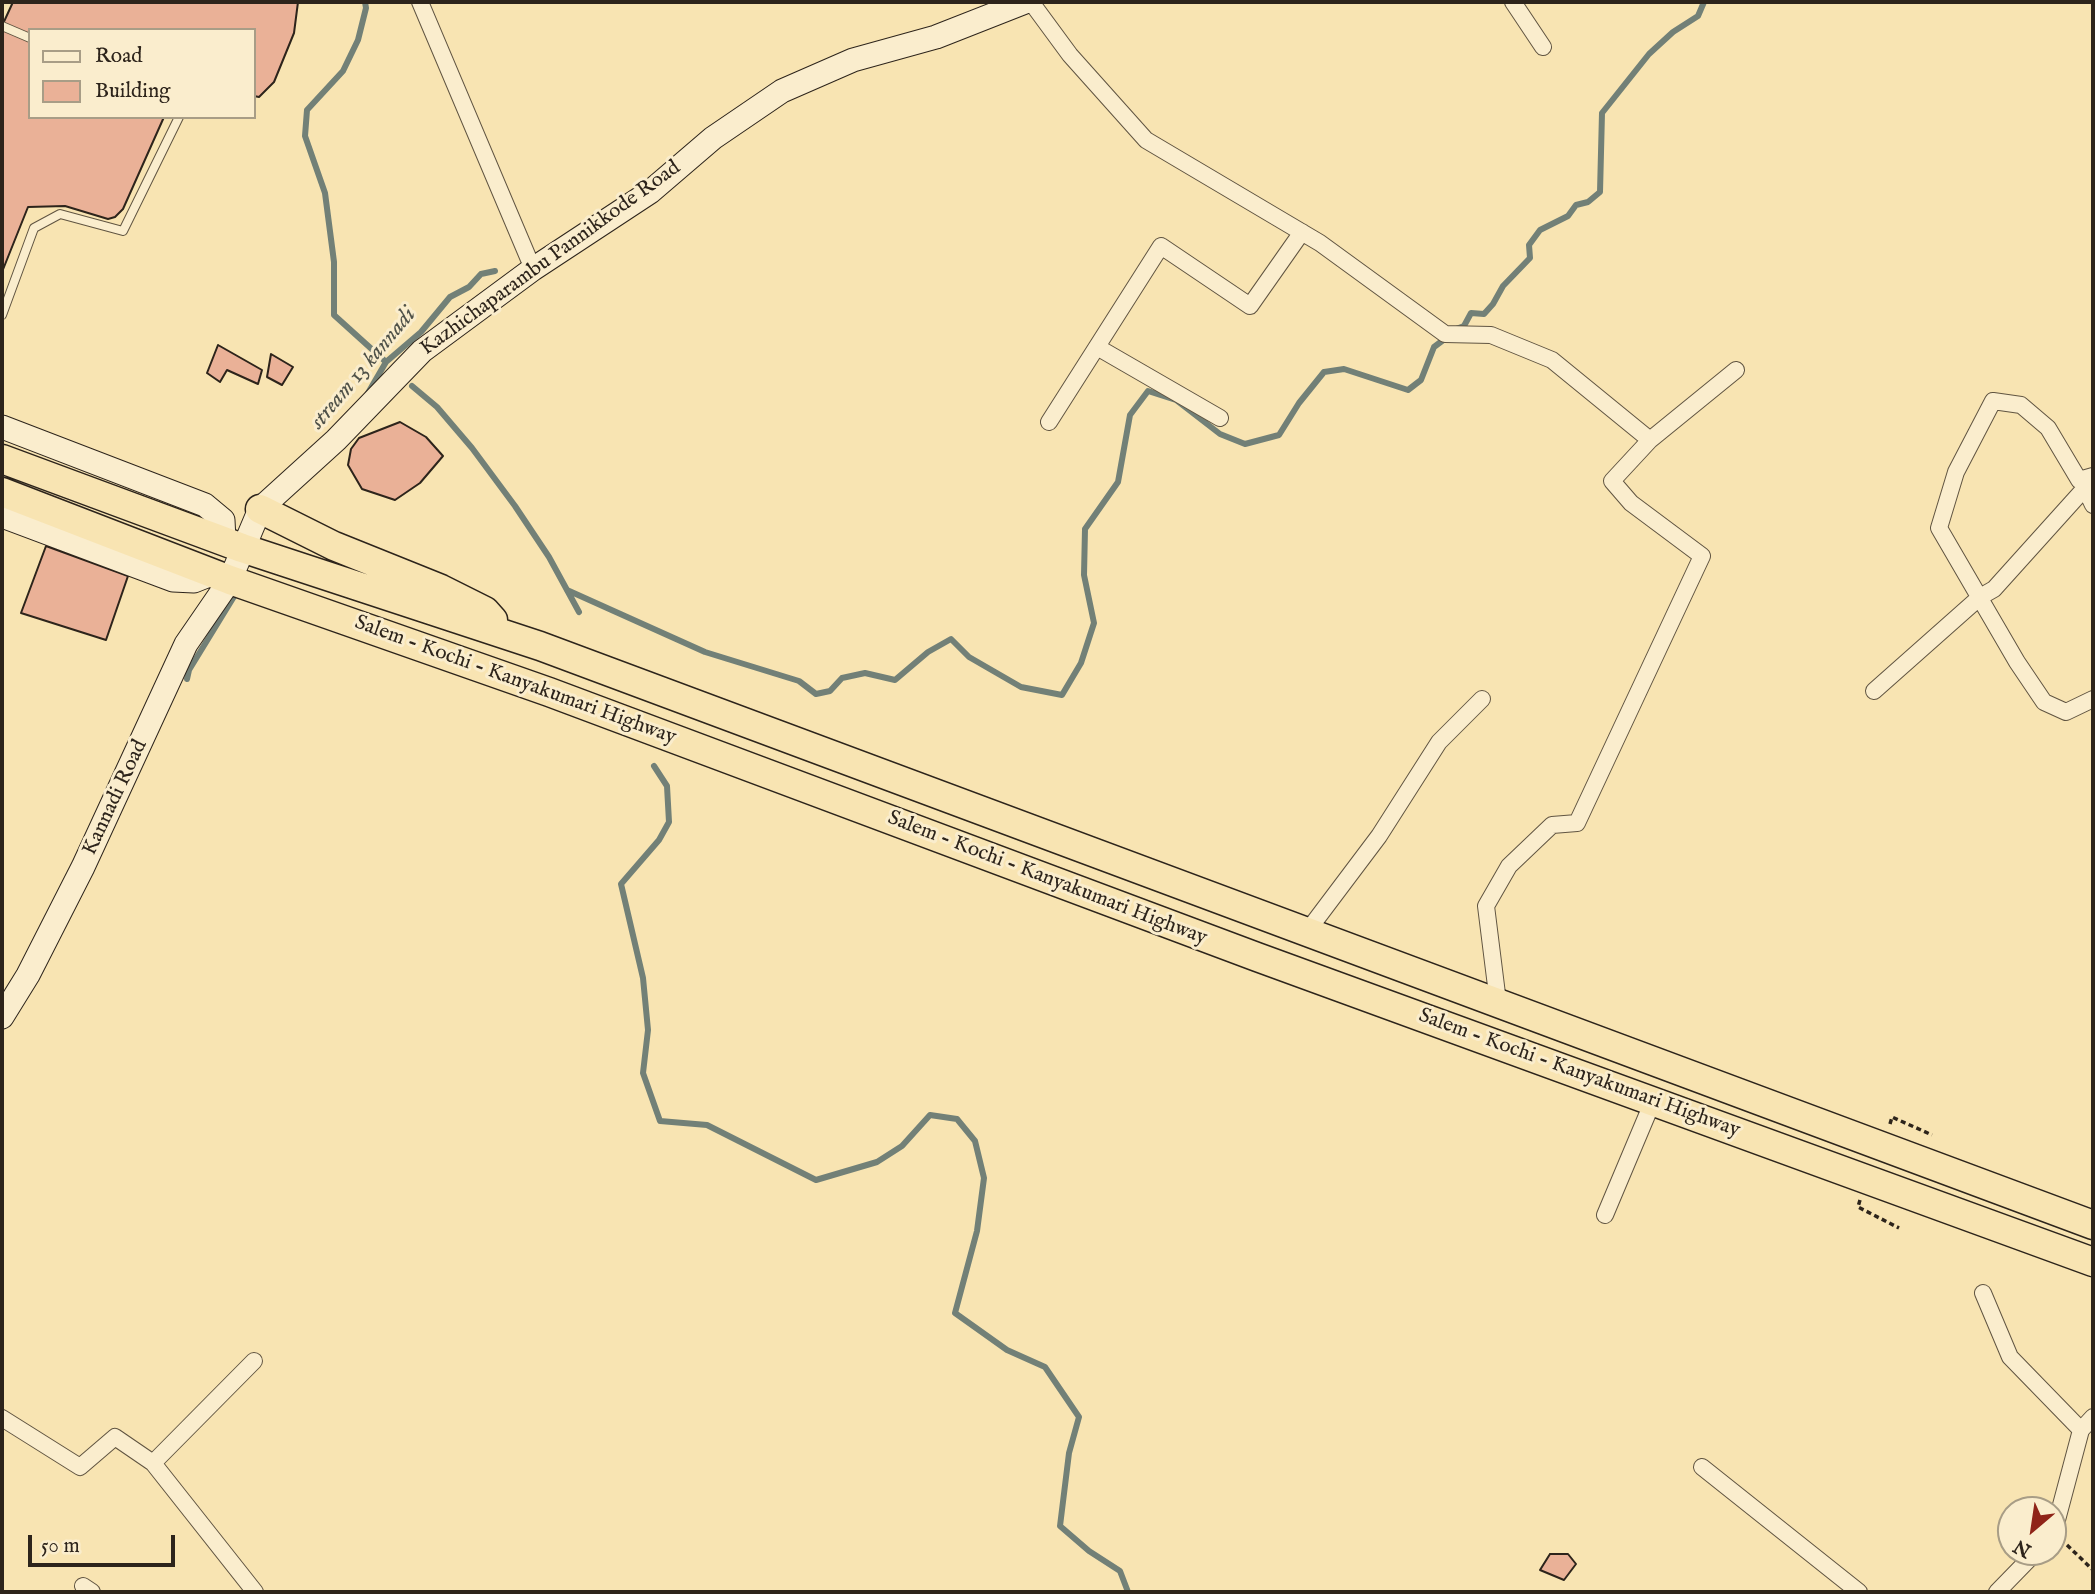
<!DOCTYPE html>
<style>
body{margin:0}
#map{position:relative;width:2095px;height:1594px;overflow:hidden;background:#f8e4b2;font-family:"IM FELL English",serif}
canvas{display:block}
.frame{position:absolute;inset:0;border:4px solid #2d241b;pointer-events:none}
.legend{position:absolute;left:28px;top:28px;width:228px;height:91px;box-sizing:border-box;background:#faedcd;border:2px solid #a89d86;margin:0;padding:9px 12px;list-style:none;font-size:21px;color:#2d241b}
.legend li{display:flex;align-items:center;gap:14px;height:35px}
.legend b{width:35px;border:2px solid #a89d86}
.north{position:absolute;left:1997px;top:1496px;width:70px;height:70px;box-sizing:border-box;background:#faedcd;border:2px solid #a89d86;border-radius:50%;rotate:209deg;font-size:19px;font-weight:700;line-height:28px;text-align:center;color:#2d241b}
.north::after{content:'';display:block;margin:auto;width:24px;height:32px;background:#8f2418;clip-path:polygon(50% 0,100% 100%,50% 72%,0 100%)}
.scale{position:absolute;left:28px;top:1535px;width:147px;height:32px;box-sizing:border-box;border:4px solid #2d241b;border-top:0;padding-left:9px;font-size:21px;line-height:24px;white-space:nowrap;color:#2d241b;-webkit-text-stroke:5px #faedcd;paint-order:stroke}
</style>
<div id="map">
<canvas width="2095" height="1594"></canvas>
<div class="frame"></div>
<ul class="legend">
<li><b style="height:9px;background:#faedcd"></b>Road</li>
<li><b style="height:19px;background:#eab197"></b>Building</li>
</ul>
<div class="north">N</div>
<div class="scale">50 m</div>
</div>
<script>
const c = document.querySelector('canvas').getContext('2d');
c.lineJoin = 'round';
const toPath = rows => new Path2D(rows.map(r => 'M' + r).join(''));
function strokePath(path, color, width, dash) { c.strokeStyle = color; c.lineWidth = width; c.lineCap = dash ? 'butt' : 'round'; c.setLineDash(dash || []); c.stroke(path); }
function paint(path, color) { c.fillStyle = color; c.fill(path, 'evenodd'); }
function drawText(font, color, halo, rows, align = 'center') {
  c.font = font + ' "IM FELL English",serif'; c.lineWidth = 6; c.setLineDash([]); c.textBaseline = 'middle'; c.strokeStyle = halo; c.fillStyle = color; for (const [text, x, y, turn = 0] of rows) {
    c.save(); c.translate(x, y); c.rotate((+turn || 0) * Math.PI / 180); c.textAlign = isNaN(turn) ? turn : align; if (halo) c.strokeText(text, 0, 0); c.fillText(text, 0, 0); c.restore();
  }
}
strokePath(toPath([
 [365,2,366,8,358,40,343,71,307,110,305,136,325,193,334,262,334,315,386,362],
 [1456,329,1464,326,1471,313,1484,314,1493,304,1503,286,1530,258,1529,245,1540,230,1568,216,1576,205,1588,202,1600,192,1602,113,1649,54,1673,32,1698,16,1704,2],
 [412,386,437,407,472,448,515,506,549,557,579,612],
 [368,393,386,362,421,332,450,297,469,287,481,274,495,271],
 [567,590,705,652,799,681,816,694,830,691,842,678,865,673,895,680,928,652,951,639,969,657,1021,687,1062,695,1081,663,1094,623,1084,575,1085,529,1118,482,1130,415,1148,391,1176,400,1220,434,1245,444,1279,435,1299,403,1324,372,1344,369,1408,390,1421,380,1434,347,1442,341],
 [187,679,189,670,238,590],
 [654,766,667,786,669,822,659,840,621,884,643,978,648,1030,643,1073,660,1121,707,1125,816,1180,877,1162,902,1146,930,1115,957,1119,975,1141,984,1178,977,1231,955,1313,1007,1350,1045,1367,1079,1417,1069,1453,1060,1526,1089,1551,1120,1571,1128,1592]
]), '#728077', 6);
const building = toPath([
 [13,2,298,2,294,33,274,82,259,97,254,96,254,30,30,30,30,117,164,117,123,209,115,217,108,219,65,206,28,207,2,272,2,26,13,2],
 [218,345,262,370,258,384,227,370,220,382,207,373,218,345],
 [271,354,293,367,282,385,267,377,271,354],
 [400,422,426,437,443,456,420,483,395,500,362,489,348,465,351,449,359,438,400,422],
 [46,546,128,576,106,640,21,613,46,546],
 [1550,1554,1568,1554,1576,1564,1564,1580,1540,1570,1550,1554]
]);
paint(building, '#eab197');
strokePath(building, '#2d241b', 2);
const lane = toPath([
 [2,26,30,38],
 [2,315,34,228,60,214,123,231,179,117]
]);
const street = toPath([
 [420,2,533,269],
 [1031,2,1070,55,1146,140,1320,243,1445,334,1491,335,1552,360,1650,440],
 [1513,2,1543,47],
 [1097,347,1220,418],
 [1049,422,1161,246,1250,306,1302,232],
 [2093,476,2079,480,2048,428,2021,405,1993,401,1956,472,1939,528,2017,662,2044,702,2066,712,2093,699],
 [1874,691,1980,597,1994,589,2085,488,2093,505],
 [1306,933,1379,836,1439,742,1482,699],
 [1498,1002,1486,906,1509,866,1552,825,1577,823,1702,556,1631,503,1612,481,1650,440,1736,370],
 [1605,1215,1653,1101],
 [1983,1293,2010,1357,2081,1430],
 [2,1418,80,1467,115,1437,153,1463,255,1592],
 [153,1463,254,1361],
 [1702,1467,1859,1592],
 [2053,1535,2081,1430,2093,1417],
 [83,1586,92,1592],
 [1997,1592,2036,1552]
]);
const secondary = toPath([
 [2,427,205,505,223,520,224,540],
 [2,516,173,580,194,581,214,573],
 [2,1017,28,975,83,867,186,644,230,580,260,509,336,440,422,351,533,269,650,192,713,138,782,91,853,60,936,37,1025,2]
]);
const highway = toPath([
 [2,459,242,548,540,646,2093,1225],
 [2,492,230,580,549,692,1257,957,2093,1262],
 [260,509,334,546,441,589,485,611,493,620]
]);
strokePath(lane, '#605441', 10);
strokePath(street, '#605441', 18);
strokePath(secondary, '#2d241b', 25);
strokePath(highway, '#2d241b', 31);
strokePath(toPath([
 [1890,1124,1892,1117,1932,1135],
 [1860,1200,1858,1207,1899,1228],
 [2067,1545,2093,1570]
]), '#2d241b', 3.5, [5, 3.5]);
strokePath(lane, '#faedcd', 8);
strokePath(street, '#faedcd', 16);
strokePath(secondary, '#faedcd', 23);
strokePath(highway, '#f8e4b2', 28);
drawText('21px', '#2d241b', '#faedcd', [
 ["Kazhichaparambu Pannikkode Road",551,259,-36],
 ["Salem - Kochi - Kanyakumari Highway",515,681,20],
 ["Kannadi Road",116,798,-65],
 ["Salem - Kochi - Kanyakumari Highway",1047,879,21],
 ["Salem - Kochi - Kanyakumari Highway",1579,1074,20]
]);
drawText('italic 23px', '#505249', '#faedcd', [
 ["stream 13 kannadi",364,369,-50]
]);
</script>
